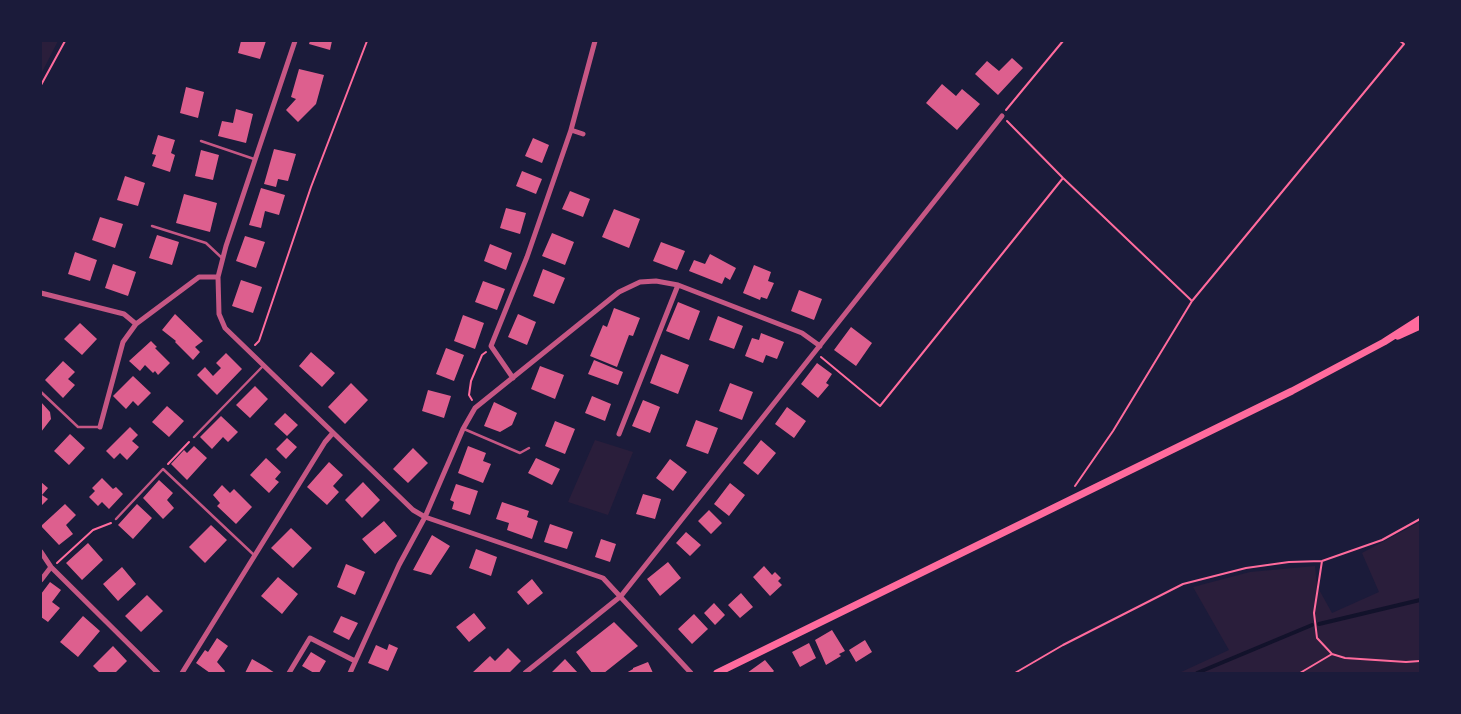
<!DOCTYPE html>
<style>
body{margin:0}
#map{position:relative;width:1461px;height:714px;overflow:hidden;background:#1b1b3a;font-family:Rubik,sans-serif}
canvas{display:block}
.frame{position:absolute;inset:0;border:42px solid #1b1b3a;pointer-events:none}
</style>
<div id="map">
<canvas width="1461" height="714"></canvas>
<div class="frame"></div>
</div>
<script>
const c = document.querySelector('canvas').getContext('2d');
c.lineJoin = 'round';
function paint(path, color) { c.fillStyle = color; c.fill(path, 'evenodd'); }
const toPath = rows => new Path2D(rows.map(r => 'M' + r).join(''));
function strokePath(path, color, width, dash) { c.strokeStyle = color; c.lineWidth = width; c.lineCap = dash ? 'butt' : 'round'; c.setLineDash(dash || []); c.stroke(path); }
paint(toPath([
 [41,41,58,41,41,74],
 [595,440,633,452,608,515,568,502],
 [1420,522,1420,673,1179,673,1229,650,1193,587,1250,572,1315,566,1317,586,1332,613,1379,592,1362,553]
]), '#2a1e3b');
strokePath(toPath([
 [1319,624,1420,600],
 [1197,673,1312,625]
]), '#12122b', 4);
paint(toPath([
 [241,41,266,41,260,59,238,53],
 [310,41,332,41,330,50,309,44],
 [1012,58,1023,68,998,95,975,74,987,61,999,71],
 [299,69,324,75,316,104,298,122,286,110,296,99,291,97],
 [942,84,956,96,962,89,980,104,957,130,926,103],
 [186,87,204,92,198,118,180,113],
 [236,109,253,114,246,143,218,136,222,121,233,123],
 [158,135,175,140,171,153,175,155,170,172,152,166,156,155,152,154],
 [533,138,549,145,542,163,525,156],
 [274,149,296,154,288,181,278,179,276,187,264,184],
 [201,150,219,155,213,180,195,176],
 [522,171,542,179,536,194,516,186],
 [125,176,145,183,138,206,117,200],
 [261,188,285,195,279,215,265,211,261,228,249,225],
 [570,191,590,199,583,217,562,209],
 [184,194,217,203,210,232,176,223],
 [506,208,526,213,520,234,500,228],
 [614,209,640,219,629,248,602,237],
 [100,217,123,224,115,248,92,240],
 [552,233,574,242,565,265,542,256],
 [157,235,179,242,172,265,149,258],
 [245,236,265,242,256,268,236,261],
 [661,242,685,251,677,270,653,261],
 [490,244,512,253,506,270,484,261],
 [75,252,97,260,90,281,68,274],
 [710,254,736,268,730,280,725,277,722,284,689,271,694,260,705,264],
 [113,264,136,272,128,296,105,288],
 [754,265,771,272,768,281,774,283,767,299,761,297,760,300,743,293],
 [543,269,565,278,554,304,533,296],
 [241,280,262,287,253,313,232,306],
 [483,281,505,289,497,310,475,302],
 [799,290,822,299,814,320,791,311],
 [678,302,700,311,689,340,666,331],
 [614,308,640,318,633,336,629,335,617,367,590,356,603,325,607,327],
 [175,314,203,341,195,347,200,352,193,360,175,342,176,341,162,330],
 [518,314,536,322,527,345,508,337],
 [463,315,484,323,475,349,454,341],
 [718,316,743,326,734,349,709,340],
 [80,323,97,339,82,355,64,339],
 [851,327,872,343,856,366,834,350],
 [761,333,784,342,777,359,766,355,763,363,745,356,752,338,759,340],
 [151,341,157,347,155,348,170,363,158,375,155,371,153,373,145,365,140,371,129,361],
 [446,348,464,355,454,381,436,374],
 [311,352,335,373,322,387,299,366],
 [226,353,242,369,217,395,197,375,205,367,213,376,221,368,216,363],
 [661,354,689,365,678,394,650,383],
 [594,360,623,372,618,385,588,374],
 [63,361,75,372,68,379,75,385,63,398,45,380],
 [817,363,832,374,826,383,829,385,818,398,801,384],
 [540,366,564,375,555,399,531,389],
 [133,376,151,393,138,406,133,401,126,409,113,396],
 [351,383,368,400,345,424,328,407],
 [730,383,753,392,742,420,719,411],
 [255,386,268,399,250,418,236,405],
 [428,390,451,396,444,418,422,411],
 [592,396,611,404,605,421,585,413],
 [643,400,660,407,650,433,632,426],
 [41,402,50,412,51,419,41,432],
 [494,402,517,413,512,425,500,432,484,426],
 [167,406,184,421,169,437,152,422],
 [787,407,806,421,794,438,775,424],
 [285,413,298,425,287,436,274,424],
 [221,416,238,432,228,442,223,437,212,449,200,437],
 [696,420,718,428,708,454,686,446],
 [555,421,575,429,565,454,545,446],
 [130,427,138,435,132,441,139,447,127,460,120,453,114,459,106,451],
 [70,434,85,448,69,465,54,451],
 [287,438,297,447,286,459,276,449],
 [761,440,776,453,758,475,743,463],
 [194,446,207,458,187,480,171,464,184,450,187,453],
 [468,446,486,453,483,461,491,464,483,483,458,473],
 [413,448,428,463,408,483,393,469],
 [266,458,281,472,275,479,279,482,269,493,250,475],
 [536,458,560,469,552,485,528,473],
 [670,459,687,472,673,491,656,478],
 [329,462,343,475,333,486,339,492,327,505,307,487],
 [102,478,113,489,116,487,123,494,109,509,102,502,98,506,89,497,95,491,92,488],
 [159,480,173,493,167,500,174,508,163,519,143,498],
 [41,482,48,488,42,495,48,499,41,506],
 [363,482,380,500,362,518,345,500],
 [730,483,745,495,729,516,714,504],
 [456,484,478,491,470,515,452,509,454,502,450,500],
 [222,485,230,493,234,489,252,507,236,524,217,506,220,503,213,495],
 [643,494,661,499,655,519,636,514],
 [502,502,529,511,527,517,538,521,532,539,507,530,509,523,496,519],
 [65,504,76,515,66,525,73,534,59,545,41,526],
 [137,504,152,518,133,539,118,525],
 [709,510,722,523,711,534,698,521],
 [384,521,397,536,375,554,362,539],
 [550,524,573,532,567,549,544,542],
 [211,525,227,540,205,563,189,547],
 [291,528,312,548,293,568,271,548],
 [686,532,701,545,690,556,676,543],
 [432,535,450,546,431,575,413,570],
 [601,539,616,544,610,562,595,557],
 [88,543,103,560,82,580,66,563],
 [476,549,497,557,491,576,469,568],
 [668,562,681,578,660,596,647,579],
 [346,564,365,572,355,595,337,587],
 [764,566,772,575,775,572,781,578,778,581,782,585,770,596,753,577],
 [122,567,136,584,118,601,103,584],
 [278,577,298,594,282,614,261,596],
 [532,579,543,593,528,605,517,592],
 [50,582,61,590,52,602,60,608,48,622,41,617,41,594],
 [741,593,753,607,740,618,728,605],
 [147,595,163,611,141,632,125,616],
 [714,603,725,615,715,625,704,613],
 [474,613,486,628,469,642,456,627],
 [694,614,708,629,692,644,678,629],
 [83,616,100,631,78,657,60,642],
 [341,616,358,623,349,640,333,632],
 [614,622,638,646,604,673,592,673,576,652],
 [832,630,845,651,839,654,841,656,826,665,815,640],
 [217,638,228,646,217,662,225,671,224,673,210,673,196,663,205,650,208,652],
 [865,640,872,652,856,662,849,650],
 [809,643,816,658,800,667,792,652],
 [389,644,398,648,388,671,368,663,376,645,387,650],
 [113,646,127,661,115,673,100,673,93,666],
 [508,648,521,661,509,673,472,673,490,656,495,661],
 [311,652,326,661,319,673,314,673,302,666],
 [252,659,266,667,275,673,245,673],
 [565,659,578,673,551,673],
 [765,660,774,671,772,673,747,673],
 [648,662,653,673,626,673,633,669,633,668]
]), '#dd5f8e');
strokePath(toPath([
 [41,85,65,41],
 [1006,110,1063,41],
 [1007,121,1063,178,1192,301],
 [255,345,259,341,311,187,367,41],
 [821,357,880,406,1063,178],
 [472,400,469,395,471,381,482,355,486,352],
 [168,464,189,442],
 [1075,486,1113,431,1192,301,1404,44,1400,41],
 [1322,561,1314,613,1317,638,1332,654,1345,658,1406,662,1420,661],
 [57,563,93,530,111,523],
 [1015,673,1063,645,1183,584,1246,568,1289,562,1322,561,1382,540,1420,519],
 [1300,673,1332,654]
]), '#ff6b9d', 2);
strokePath(toPath([
 [201,141,254,159],
 [152,226,206,243,222,258],
 [41,392,78,427,100,427],
 [464,429,520,453,529,448],
 [194,437,263,366],
 [116,519,163,469,254,555]
]), '#c65784', 2.5);
strokePath(toPath([
 [295,41,226,246,218,277,219,314,225,328,413,510,425,517,603,578,691,673],
 [571,130,595,41],
 [41,293,124,314,136,324],
 [513,378,491,346,527,257,571,130,583,134],
 [100,427,123,342,136,324,199,277,218,277],
 [619,434,678,285],
 [41,552,51,567,158,673],
 [41,580,51,567],
 [182,673,325,442,332,434],
 [289,673,310,638,355,661],
 [350,673,399,565,425,517,463,429,475,408,619,292,640,282,656,281,678,285,802,333,820,346],
 [525,673,621,596,1002,116]
]), '#c65784', 5);
strokePath(toPath([
 [1398,336,1420,326],
 [717,673,1292,391,1384,342,1420,319]
]), '#ff6b9d', 7);
</script>
